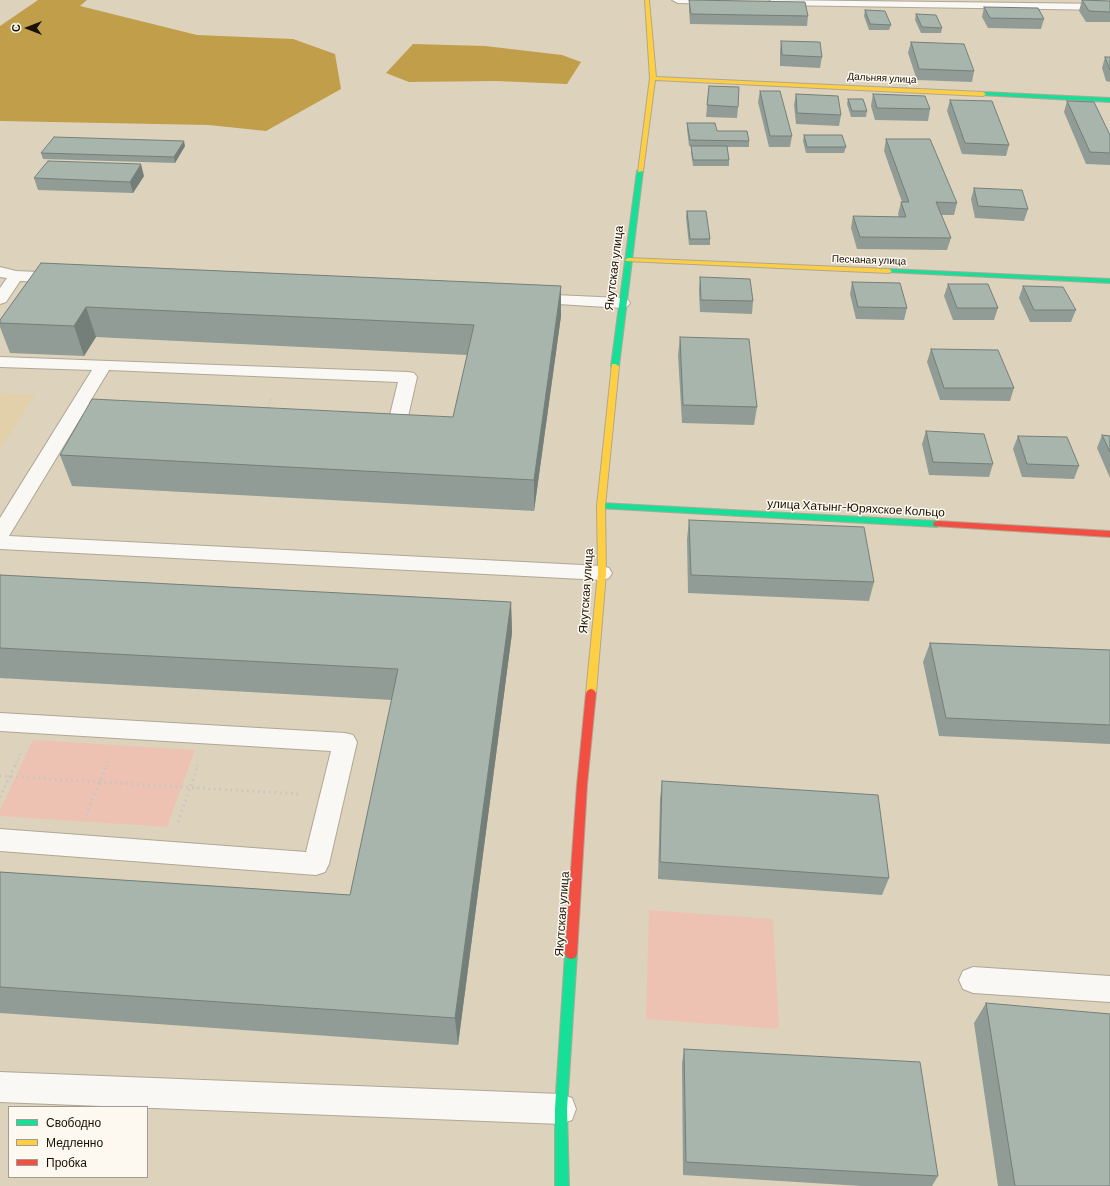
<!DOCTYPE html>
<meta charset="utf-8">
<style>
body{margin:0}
#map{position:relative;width:1110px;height:1186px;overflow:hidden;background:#ddd2bb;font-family:Barlow,sans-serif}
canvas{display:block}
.legend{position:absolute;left:8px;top:1106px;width:140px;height:72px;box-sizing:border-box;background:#fdf9f1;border:1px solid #a19c92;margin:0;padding:5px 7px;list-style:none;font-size:12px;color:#181103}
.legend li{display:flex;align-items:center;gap:8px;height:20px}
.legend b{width:20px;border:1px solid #a19c92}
.north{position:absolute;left:8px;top:8px;width:40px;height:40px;-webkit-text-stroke:3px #fdf9f1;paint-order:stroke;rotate:270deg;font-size:11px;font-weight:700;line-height:16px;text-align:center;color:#181103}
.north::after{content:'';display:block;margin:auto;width:14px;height:18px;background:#181103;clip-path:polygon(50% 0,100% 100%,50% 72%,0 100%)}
</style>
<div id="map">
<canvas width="1110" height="1186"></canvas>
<ul class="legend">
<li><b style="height:5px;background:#16e098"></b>Свободно</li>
<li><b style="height:5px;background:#ffcf43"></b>Медленно</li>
<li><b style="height:5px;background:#f24e42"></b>Пробка</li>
</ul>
<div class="north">С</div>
</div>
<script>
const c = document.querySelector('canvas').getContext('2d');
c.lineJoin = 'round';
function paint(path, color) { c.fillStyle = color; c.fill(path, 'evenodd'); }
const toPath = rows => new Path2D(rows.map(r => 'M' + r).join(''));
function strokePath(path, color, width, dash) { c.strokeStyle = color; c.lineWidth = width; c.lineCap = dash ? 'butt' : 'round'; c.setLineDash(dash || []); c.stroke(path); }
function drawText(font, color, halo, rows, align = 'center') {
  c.font = font + ' Barlow,sans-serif'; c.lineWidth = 3; c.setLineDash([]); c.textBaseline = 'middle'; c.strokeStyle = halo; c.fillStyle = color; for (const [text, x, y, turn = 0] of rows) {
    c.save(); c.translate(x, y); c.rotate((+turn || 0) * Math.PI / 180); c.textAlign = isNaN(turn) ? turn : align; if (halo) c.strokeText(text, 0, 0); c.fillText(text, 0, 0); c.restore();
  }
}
paint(toPath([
 [0,393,35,395,0,450]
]), '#e1d0aa');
paint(toPath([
 [33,740,195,750,167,827,0,816,0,810],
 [649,910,773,919,779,1029,646,1019]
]), '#edc2b3');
paint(toPath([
 [38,0,87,0,80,6,197,35,293,39,335,54,341,89,266,131,209,125,0,121,0,26],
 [413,44,485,46,562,55,581,62,567,84,496,81,409,82,386,73]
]), '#c09e4a');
const lane = toPath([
 [0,267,16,271,60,273,66,275,68,278,66,281,60,283,20,281,6,302,0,304,0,288,7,278,0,277,0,267],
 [532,294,622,298,628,300,630,303,628,306,622,308,526,302,524,299,526,296,532,294],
 [0,357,408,372,414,373,417,377,407,421,404,425,398,427,376,426,370,424,367,420,370,416,376,414,390,415,398,382,109,370,89,403,115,405,121,406,124,410,121,414,115,415,83,414,9,536,602,566,609,568,612,573,609,578,602,580,0,549,0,518,92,370,0,367,0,357],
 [0,713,345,733,353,735,357,742,329,864,325,872,316,875,0,851,0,829,306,852,331,751,0,731,0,713],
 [973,967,1110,976,1110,1002,973,993,963,989,959,980,963,971,973,967],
 [0,1072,561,1094,572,1098,576,1109,572,1120,561,1124,0,1102,0,1072]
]);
const street = toPath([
 [672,0,724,0,725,1,719,4,678,3,672,0],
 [771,0,1110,4,1110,10,775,5,771,4,769,2,771,0]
]);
const fast = toPath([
 [983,92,1110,98,1110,102,981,95,981,93,983,92],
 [640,169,643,171,619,366,615,368,611,366,637,171,640,169],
 [889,269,1110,279,1110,283,887,272,887,270,889,269],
 [601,503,937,521,941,524,937,527,598,508,597,506,601,503],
 [571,949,575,950,577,954,567,1109,569,1186,555,1186,555,1109,565,954,567,950,571,949]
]);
const slow = toPath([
 [645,0,649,0,656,77,983,92,986,94,983,96,655,80,643,171,638,172,650,78,645,0],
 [628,258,889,269,892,271,889,273,626,261,625,260,628,258],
 [612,364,615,364,619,366,605,506,606,573,596,693,594,696,591,697,588,696,586,693,598,573,597,506,612,364]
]);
const jam = toPath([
 [937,521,1110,531,1110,537,934,526,933,524,934,522,937,521],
 [591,689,594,690,596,693,587,785,577,954,575,958,571,959,567,958,565,954,577,785,586,693,588,690,591,689]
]);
strokePath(lane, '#afa795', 2);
strokePath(street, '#afa795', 2);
strokePath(fast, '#afa795', 2);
strokePath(slow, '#afa795', 2);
strokePath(jam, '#afa795', 2);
strokePath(toPath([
 [267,410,272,398]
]), '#c9c5be', 2, [1, 2.5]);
strokePath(toPath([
 [15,766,21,752],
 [106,766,109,759],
 [197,766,198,764]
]), '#c9c5be', 2.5, [1, 3]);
strokePath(toPath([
 [0,776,299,794],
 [0,797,15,765],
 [86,815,107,765],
 [178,822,198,765]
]), '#c9c5be', 3, [1.5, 4]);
paint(lane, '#faf8f5');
paint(street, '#faf8f5');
paint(fast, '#16e098');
paint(slow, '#ffcf43');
paint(jam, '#f24e42');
paint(toPath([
 [689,0,808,16,807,26,690,24,689,10],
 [1082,0,1110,1,1110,22,1086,22,1079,11],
 [984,7,1044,19,1041,29,988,28,982,17],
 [865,10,891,25,889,30,869,30,864,16],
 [916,14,942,28,941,33,921,33,915,20],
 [781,41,822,57,820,68,780,66,780,51],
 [911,42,974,71,972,82,917,80,908,53],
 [1105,57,1110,57,1110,82,1106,81,1102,68],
 [709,86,738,107,737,118,706,117],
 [760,91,792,136,790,147,769,147,758,102],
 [796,94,841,115,839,126,796,124,794,105],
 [873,94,930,109,928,121,875,120,871,106],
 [848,99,867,111,866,117,851,117,847,104],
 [950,100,1009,145,1006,156,962,154,947,111],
 [1067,101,1110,135,1110,165,1086,164,1064,112],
 [687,123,749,141,749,147,727,147,729,160,729,166,693,166,691,152,691,146,689,146,687,129],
 [804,135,846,147,844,153,806,153,803,141],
 [886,139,957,203,954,215,941,215,951,238,947,250,857,249,851,228,853,216,899,217,898,214,901,202,902,202,884,151],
 [185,146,175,163,43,159,41,153],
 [144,176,133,193,38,190,34,178],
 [974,188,1028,209,1024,221,975,218,971,199],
 [687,211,710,239,710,245,689,245,686,217],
 [41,263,561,286,561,316,534,511,72,486,60,455,453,417,467,355,96,337,84,356,10,353,0,327,0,320],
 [700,277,753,301,752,314,700,312,699,290],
 [852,282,907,308,904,320,856,319,850,294],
 [948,284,998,308,994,320,953,320,944,296],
 [1023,286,1076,310,1071,322,1030,322,1019,298],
 [680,337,757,407,754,425,682,423,678,355],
 [931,349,1014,388,1010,401,940,400,927,362],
 [926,431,993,464,989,477,929,475,922,444],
 [1102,435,1110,436,1110,478,1097,448],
 [1018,436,1079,466,1074,479,1022,477,1013,449],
 [689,520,874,582,869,601,688,593,687,539],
 [0,575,511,602,512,633,458,1045,0,1013,0,872,350,895,392,700,0,678],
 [930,643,1110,650,1110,744,939,736,923,662],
 [662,781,889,878,882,895,658,879,660,799],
 [986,1003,1110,1186,998,1186,974,1023],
 [684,1049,938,1176,932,1186,862,1186,683,1175,682,1064]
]), '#909c95');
paint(toPath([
 [184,141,185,146,175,163,174,157],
 [141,164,144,176,133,193,130,182],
 [561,286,561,316,534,511,534,480],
 [86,307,96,337,84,356,74,326],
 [511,602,512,633,458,1045,455,1018]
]), '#757f79');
const building = toPath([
 [689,0,805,2,808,16,691,14,689,0],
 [1082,0,1110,1,1110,12,1089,11,1082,0],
 [984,7,1038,8,1044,19,990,18,984,7],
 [865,10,885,11,891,25,870,24,865,10],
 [916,14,936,15,942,28,922,27,916,14],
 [781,41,820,42,822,57,782,55,781,41],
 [911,42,964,44,974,71,919,69,911,42],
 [1105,57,1110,57,1110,70,1105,57],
 [709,86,739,87,738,107,707,105,709,86],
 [760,91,780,91,792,136,770,136,760,91],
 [796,94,838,96,841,115,797,113,796,94],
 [873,94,925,96,930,109,877,108,873,94],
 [848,99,863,99,867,111,852,111,848,99],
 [950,100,992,101,1009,145,965,143,950,100],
 [1067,101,1094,102,1110,135,1110,153,1090,152,1067,101],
 [687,123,715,123,717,131,747,131,749,141,690,140,687,123],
 [804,135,842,135,846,147,807,147,804,135],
 [54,137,184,141,174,157,41,153,54,137],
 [886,139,930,139,957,203,936,202,951,238,860,237,853,216,906,217,901,202,909,202,886,139],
 [691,146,727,146,729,160,693,160,691,146],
 [48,161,141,164,130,182,34,178,48,161],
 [974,188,1022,190,1028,209,978,206,974,188],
 [687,211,706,211,710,239,690,239,687,211],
 [41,263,561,286,534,480,60,455,92,399,453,417,474,325,86,307,74,326,0,323,0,320,41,263],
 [700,277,750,279,753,301,701,300,700,277],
 [852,282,900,283,907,308,858,307,852,282],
 [948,284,988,284,998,308,957,308,948,284],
 [1023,286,1063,287,1076,310,1034,310,1023,286],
 [680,337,749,339,757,407,683,405,680,337],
 [931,349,998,350,1014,388,944,388,931,349],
 [926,431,984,434,993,464,933,462,926,431],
 [1102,435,1110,436,1110,452,1102,435],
 [1018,436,1067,437,1079,466,1027,464,1018,436],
 [689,520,864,527,874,582,691,575,689,520],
 [0,575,511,602,455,1018,0,987,0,872,350,895,398,669,0,648,0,575],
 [930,643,1110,650,1110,725,946,718,930,643],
 [662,781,878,795,889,878,660,862,662,781],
 [986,1003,1110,1014,1110,1186,1015,1186,986,1003],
 [684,1049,920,1062,938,1176,686,1162,684,1049]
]);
paint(building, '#a7b5ad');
strokePath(building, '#757f79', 1);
drawText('10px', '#181103', '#fdf9f1', [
 ["Дальняя улица",882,78,3],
 ["Песчаная улица",869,260,2]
]);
drawText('12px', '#181103', '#fdf9f1', [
 ["Якутская улица",614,268,-83],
 ["улица Хатынг-Юряхское Кольцо",856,508,3],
 ["Якутская улица",586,591,-86],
 ["Якутская улица",562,914,-86]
]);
</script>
